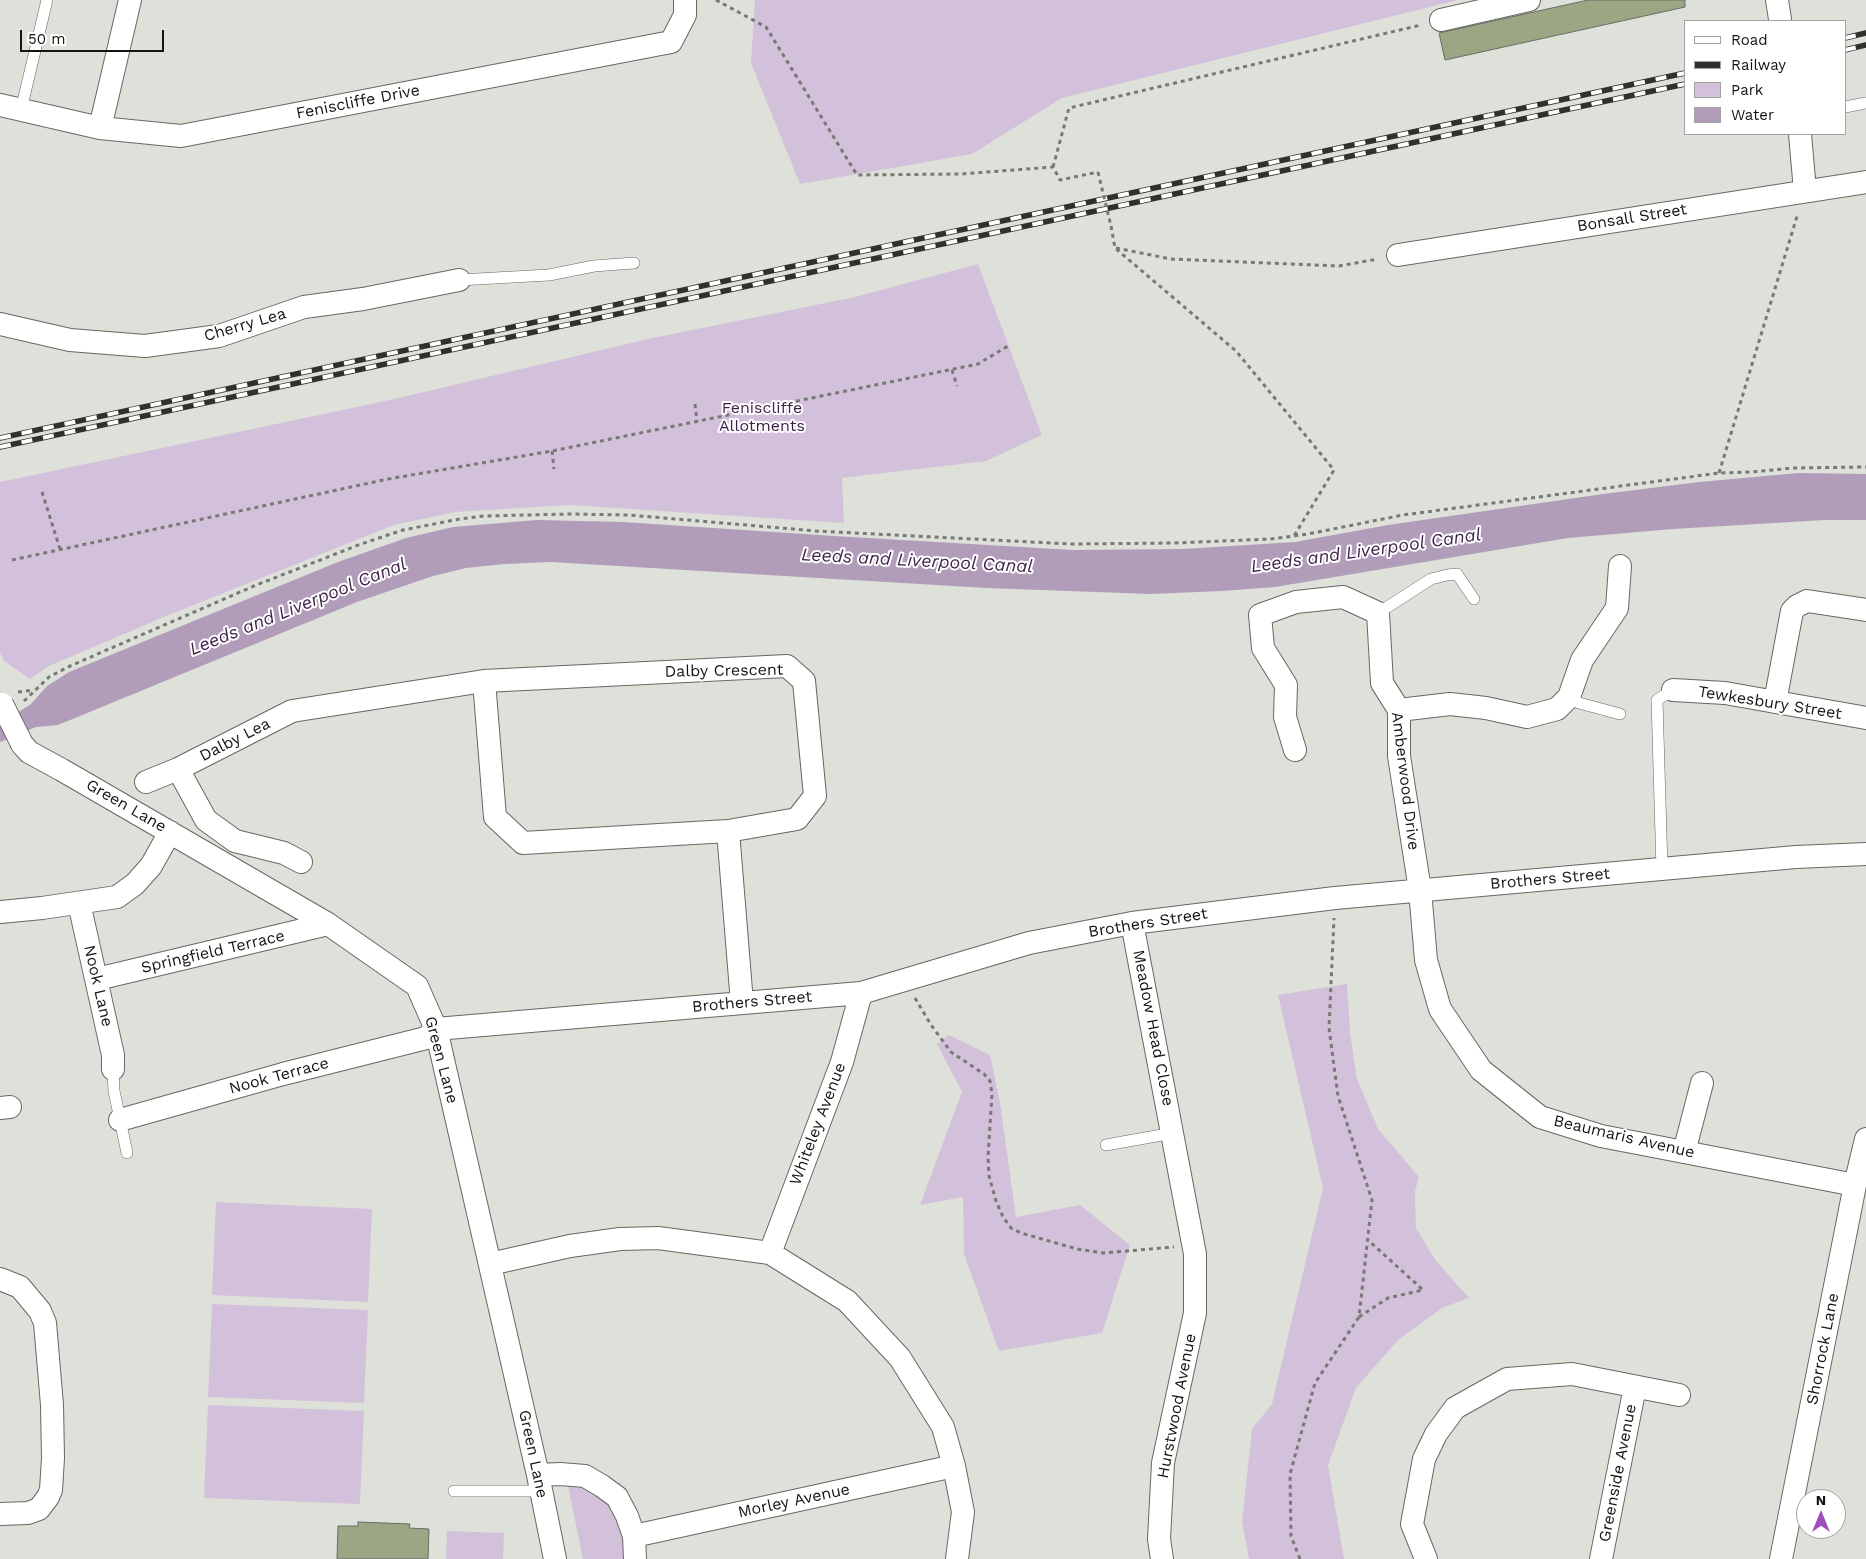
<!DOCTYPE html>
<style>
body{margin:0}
#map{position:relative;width:1866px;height:1559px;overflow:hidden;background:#dee1d9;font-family:"Work Sans",sans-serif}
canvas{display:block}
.legend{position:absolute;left:1684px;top:20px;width:162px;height:115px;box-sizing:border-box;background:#fff;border:1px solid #a1a1a0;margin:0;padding:6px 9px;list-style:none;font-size:15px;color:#131412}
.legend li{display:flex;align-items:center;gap:10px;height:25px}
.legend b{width:25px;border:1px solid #a1a1a0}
.north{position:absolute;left:1796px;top:1489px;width:50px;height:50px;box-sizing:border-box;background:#fff;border:1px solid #a1a1a0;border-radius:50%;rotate:0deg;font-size:14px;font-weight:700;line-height:20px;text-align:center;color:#131412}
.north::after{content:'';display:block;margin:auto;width:18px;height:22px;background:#9d4dbd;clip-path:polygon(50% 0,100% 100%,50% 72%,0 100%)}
.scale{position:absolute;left:20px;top:30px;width:144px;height:22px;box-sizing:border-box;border:2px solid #131412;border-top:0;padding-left:6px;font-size:15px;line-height:18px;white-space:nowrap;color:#131412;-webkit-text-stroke:4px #fff;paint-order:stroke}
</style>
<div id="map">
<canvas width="1866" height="1559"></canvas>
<ul class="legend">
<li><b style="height:6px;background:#fff"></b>Road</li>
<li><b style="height:6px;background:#2f312e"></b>Railway</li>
<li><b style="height:14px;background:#d3c1db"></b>Park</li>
<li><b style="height:14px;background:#b19dba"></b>Water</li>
</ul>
<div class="north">N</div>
<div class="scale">50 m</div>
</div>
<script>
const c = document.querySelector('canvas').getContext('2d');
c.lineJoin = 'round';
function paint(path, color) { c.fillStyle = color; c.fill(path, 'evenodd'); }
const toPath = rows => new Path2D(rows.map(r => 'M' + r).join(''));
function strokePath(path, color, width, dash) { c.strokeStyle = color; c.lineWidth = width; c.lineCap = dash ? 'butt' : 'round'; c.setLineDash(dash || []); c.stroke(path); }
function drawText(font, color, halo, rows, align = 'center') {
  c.font = font + ' "Work Sans",sans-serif'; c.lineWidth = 4; c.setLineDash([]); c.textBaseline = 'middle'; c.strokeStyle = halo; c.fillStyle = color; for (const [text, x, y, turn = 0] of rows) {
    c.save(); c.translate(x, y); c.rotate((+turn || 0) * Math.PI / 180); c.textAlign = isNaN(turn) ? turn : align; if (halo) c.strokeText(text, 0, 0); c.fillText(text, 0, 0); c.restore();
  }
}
paint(toPath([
 [755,0,1458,0,1062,98,972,154,800,184,751,63],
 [978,264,1042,435,986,461,842,478,844,523,570,505,455,512,394,525,171,614,49,666,30,679,4,661,0,652,0,482,390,400,648,339,855,297],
 [1347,984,1350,1033,1357,1079,1378,1129,1419,1177,1415,1191,1416,1228,1436,1261,1469,1298,1442,1308,1398,1340,1356,1388,1328,1465,1344,1559,1249,1559,1242,1521,1252,1429,1272,1404,1323,1188,1278,995],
 [949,1035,990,1055,1000,1103,1016,1217,1080,1205,1130,1245,1102,1333,999,1351,964,1254,963,1197,920,1205,962,1092,937,1044],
 [216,1202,372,1209,368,1302,212,1295],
 [212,1304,368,1310,364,1403,208,1397],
 [208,1405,364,1411,360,1504,204,1498],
 [567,1481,603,1493,621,1518,627,1559,583,1559],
 [447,1531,504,1533,503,1559,446,1559]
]), '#d3c1db');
paint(toPath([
 [1799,473,1866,474,1866,520,1825,520,1673,529,1568,538,1275,587,1222,591,1151,594,986,588,551,562,505,564,466,568,433,576,357,602,58,725,36,727,0,742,0,718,17,713,31,704,47,686,69,672,338,562,406,538,453,527,537,520,623,522,834,536,1073,550,1183,549,1295,542,1388,525,1603,494,1699,482]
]), '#b19dba');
const building = toPath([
 [1588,0,1685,0,1685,7,1445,60,1439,33,1588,0],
 [358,1522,410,1524,409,1528,429,1529,428,1559,337,1559,338,1526,358,1526,358,1522]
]);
paint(building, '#9ba685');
strokePath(building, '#696c65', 1);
const service = toPath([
 [1845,107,1866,103],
 [21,110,47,0],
 [459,280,549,275,594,266,634,263],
 [1378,613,1431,579,1447,575,1457,574,1474,599],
 [1569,697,1579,703,1620,714],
 [1662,869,1657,700,1673,690],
 [113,1069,114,1091,127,1153],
 [1106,1145,1173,1133],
 [454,1491,542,1491]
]);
const minor = toPath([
 [1777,0,1780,19],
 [1441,20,1529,0],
 [0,105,100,128,181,136,671,42,685,15,685,0],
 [100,128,130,0],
 [1800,134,1805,191],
 [1398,255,1866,182],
 [0,324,70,340,145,346,219,336,304,307,363,299,459,280],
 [1673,690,1725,693,1866,718],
 [1775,702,1792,611,1797,606,1807,601,1866,610],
 [1399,710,1450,704,1486,708,1527,717,1557,709,1569,697,1582,660,1617,608,1620,566],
 [22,744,29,752,62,770,328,924,417,986,436,1029,538,1475,555,1559],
 [1295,750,1285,717,1286,685,1263,648,1260,615,1296,602,1343,597,1378,613,1382,683,1399,710,1399,756,1420,890,1426,960,1440,1009,1481,1070,1540,1117,1601,1136,1855,1185],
 [178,769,206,820,235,841,284,853,301,862],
 [146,782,178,769,292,711,484,681,787,666,804,681,815,796,797,819,728,831,523,843,495,817,484,681],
 [728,831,742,1003],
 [79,903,113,1055,113,1069],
 [0,912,42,908,117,897,135,884,151,866,170,832],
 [1132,923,1195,1254,1195,1313,1163,1463,1159,1539,1162,1559],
 [97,979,328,924],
 [436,1029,861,993,1029,943,1132,923,1335,898,1796,857,1866,854],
 [0,1108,10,1107],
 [120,1120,283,1074,426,1038,436,1029],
 [1684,1152,1702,1083],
 [770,1253,842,1062,861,993],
 [490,1264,570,1246,620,1239,658,1238,770,1253,847,1301,900,1358,943,1427,954,1466,963,1512,957,1559],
 [0,1279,20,1287,40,1311,45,1323,52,1405,53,1458,51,1490,48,1497,39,1509,28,1513,0,1514],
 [538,1475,560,1474,585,1476,602,1486,617,1497,627,1516,634,1536,635,1559],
 [634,1536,954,1466],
 [1426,1559,1412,1524,1424,1459,1436,1434,1455,1408,1507,1379,1572,1374,1679,1395],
 [1601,1559,1635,1387],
 [1781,1559,1855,1185,1866,1139]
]);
strokePath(service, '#666861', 12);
strokePath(minor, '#666861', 24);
strokePath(toPath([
 [716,0,766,27,857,175,961,174,1053,167,1060,180,1098,172],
 [1053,167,1069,108,1421,25],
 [1111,226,1115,248,1236,351,1334,470,1294,536],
 [1116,248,1171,259,1339,266,1378,259],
 [952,370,957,386],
 [695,404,697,422],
 [552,451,554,469],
 [1719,473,1798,213],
 [42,492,60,549],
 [12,560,388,479,552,451,978,364,1008,346],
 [18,692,34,690],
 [24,701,49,677,70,666,254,586,361,544,403,530,460,519,484,516,569,514,629,515,816,531,1071,544,1174,543,1271,539,1308,534,1403,515,1719,473,1752,472,1793,468,1866,467],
 [915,998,931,1025,951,1052,984,1074,990,1081,992,1094,988,1157,989,1176,996,1201,1003,1217,1011,1228,1021,1233,1077,1249,1103,1253,1174,1247],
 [1359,1317,1388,1298,1423,1290,1368,1240],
 [1300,1559,1291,1536,1290,1474,1315,1383,1359,1317,1372,1200,1338,1096,1329,1028,1334,918]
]), '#777974', 3, [4, 4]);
strokePath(service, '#fff', 11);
strokePath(minor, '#fff', 22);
const rail = toPath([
 [1845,38,1866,33],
 [1845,50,1866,45],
 [0,438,1685,73],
 [0,447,1685,84]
]);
strokePath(rail, '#2f312e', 5.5);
strokePath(rail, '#fff', 4, [11]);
const minorBridge = toPath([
 [2,704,22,744]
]);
strokePath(minorBridge, '#666861', 24, []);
strokePath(toPath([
 [1098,172,1111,226]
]), '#777974', 3, [4, 4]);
strokePath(minorBridge, '#fff', 22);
drawText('16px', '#131412', '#fff', [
 ["Feniscliffe Drive",358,102,-11],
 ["Bonsall Street",1632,218,-9],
 ["Cherry Lea",245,325,-16],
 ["Dalby Crescent",724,671,-1],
 ["Tewkesbury Street",1770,703,9],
 ["Dalby Lea",235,740,-27],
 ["Amberwood Drive",1405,781,83],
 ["Green Lane",126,806,30],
 ["Brothers Street",1550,879,-5],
 ["Brothers Street",1148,923,-9],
 ["Springfield Terrace",213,952,-13],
 ["Nook Lane",98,986,77],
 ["Brothers Street",752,1002,-5],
 ["Meadow Head Close",1153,1028,79],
 ["Green Lane",441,1060,75],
 ["Nook Terrace",279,1076,-15],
 ["Whiteley Avenue",818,1124,-69],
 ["Beaumaris Avenue",1624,1137,13],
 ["Shorrock Lane",1823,1349,-79],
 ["Hurstwood Avenue",1177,1406,-79],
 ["Green Lane",533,1454,78],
 ["Greenside Avenue",1618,1473,-79],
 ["Morley Avenue",794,1501,-12]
]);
drawText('16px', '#3b1e46', '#fff', [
 ["Feniscliffe",762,408],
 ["Allotments",762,426]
]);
drawText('italic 18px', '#3f234b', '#fff', [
 ["Leeds and Liverpool Canal",1366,551,-8],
 ["Leeds and Liverpool Canal",917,561,3],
 ["Leeds and Liverpool Canal",298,607,-22]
]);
</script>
